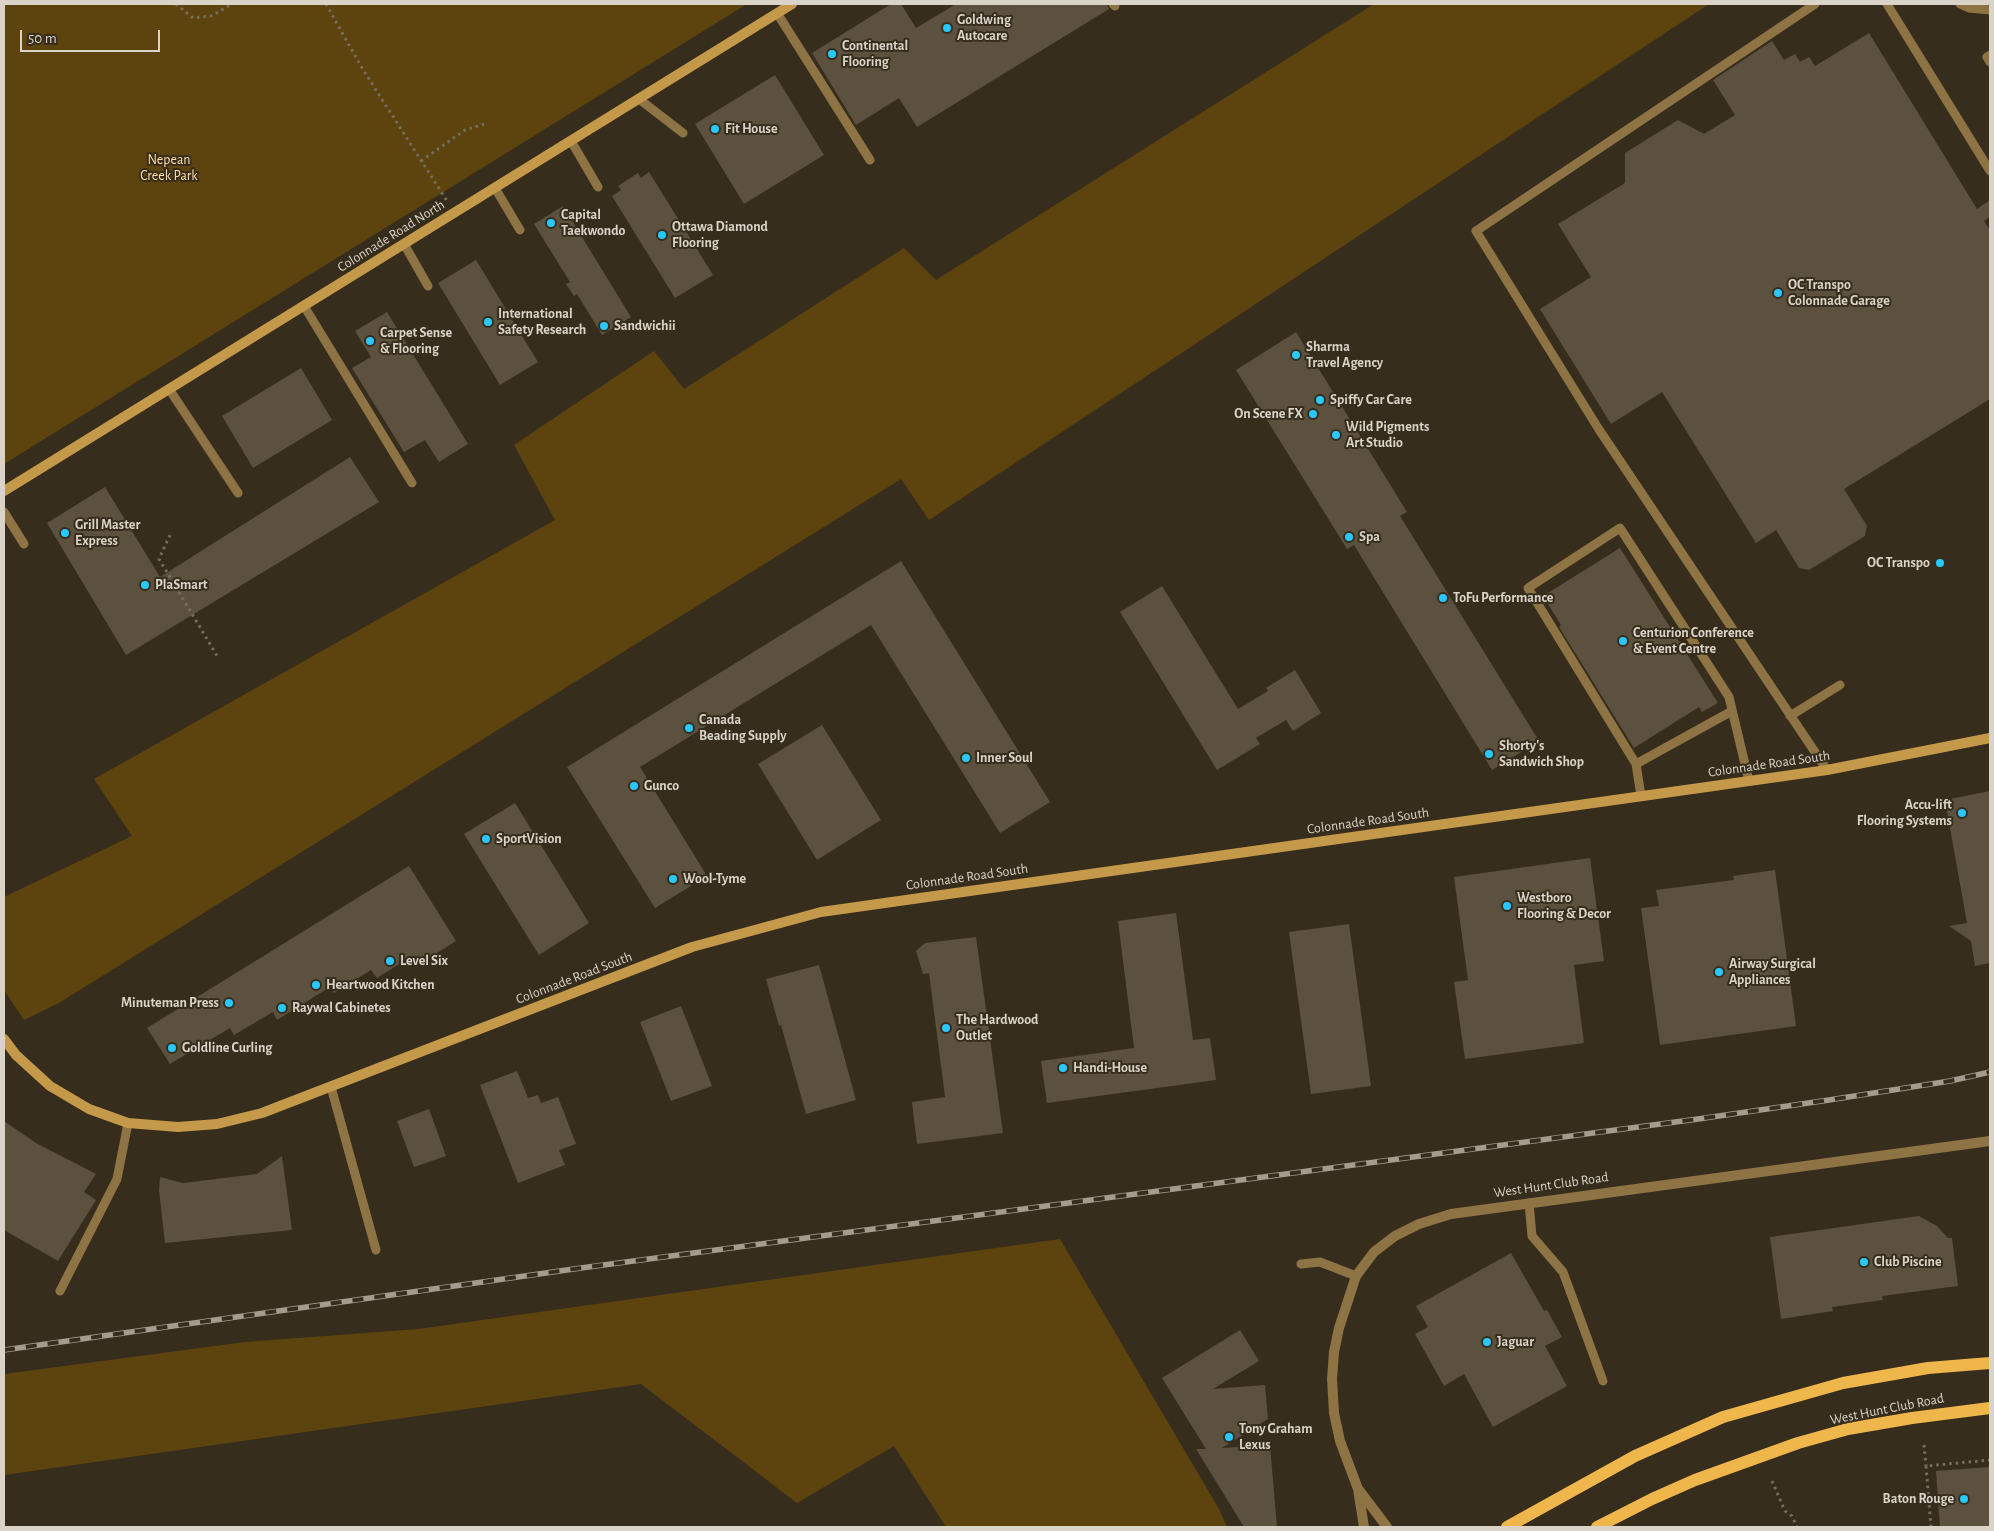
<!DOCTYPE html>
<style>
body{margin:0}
#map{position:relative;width:1994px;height:1531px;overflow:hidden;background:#372d1c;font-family:"Alegreya Sans",sans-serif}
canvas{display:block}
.frame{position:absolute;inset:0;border:5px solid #d9d3c8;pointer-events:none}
.scale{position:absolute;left:20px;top:30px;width:140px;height:22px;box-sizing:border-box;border:2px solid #d9d3c8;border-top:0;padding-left:6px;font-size:15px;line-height:18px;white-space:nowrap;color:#d9d3c8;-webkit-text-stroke:4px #372d1c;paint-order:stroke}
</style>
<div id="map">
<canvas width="1994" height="1531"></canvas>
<div class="frame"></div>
<div class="scale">50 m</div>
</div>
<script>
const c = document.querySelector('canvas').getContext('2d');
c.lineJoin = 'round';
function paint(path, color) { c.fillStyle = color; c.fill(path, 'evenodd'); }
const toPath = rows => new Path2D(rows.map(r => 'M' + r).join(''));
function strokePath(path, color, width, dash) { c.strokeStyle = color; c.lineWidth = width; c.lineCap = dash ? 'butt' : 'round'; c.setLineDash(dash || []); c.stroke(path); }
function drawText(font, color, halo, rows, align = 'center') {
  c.font = font + ' "Alegreya Sans",sans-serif'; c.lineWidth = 4; c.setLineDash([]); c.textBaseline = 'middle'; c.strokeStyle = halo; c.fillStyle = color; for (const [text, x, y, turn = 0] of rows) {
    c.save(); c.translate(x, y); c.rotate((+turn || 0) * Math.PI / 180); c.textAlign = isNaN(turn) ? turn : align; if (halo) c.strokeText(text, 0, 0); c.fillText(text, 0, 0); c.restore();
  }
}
paint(toPath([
 [4,4,747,4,4,464],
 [1374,4,1709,4,929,520,901,479,59,1003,24,1020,4,990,4,897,132,836,94,779,555,520,514,445,654,351,684,389,904,248,936,280],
 [1060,1239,1219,1509,1227,1527,946,1527,894,1446,797,1503,641,1384,4,1475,4,1374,245,1342,418,1329]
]), '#5d430e');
paint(toPath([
 [891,4,901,4,916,28,956,4,1107,4,1109,9,917,127,899,98,856,125,812,53],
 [1869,33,1977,209,1990,200,1990,217,1984,221,1990,230,1990,399,1844,489,1867,526,1865,536,1809,570,1799,568,1776,530,1756,543,1662,392,1611,424,1540,309,1591,277,1558,224,1625,183,1625,153,1678,120,1704,134,1735,115,1713,80,1772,41,1784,60,1795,54,1800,62,1809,57,1815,66],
 [775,75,824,155,744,204,695,124],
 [649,172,713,275,675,298,612,196,621,190,618,186,638,173,641,178],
 [563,206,631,317,602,335,577,294,574,296,566,284,570,282,534,224],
 [476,260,538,362,500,385,438,283],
 [387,312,468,444,439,462,425,440,404,452,352,368,371,357,355,331],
 [1296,332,1407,512,1400,516,1539,741,1492,770,1354,545,1347,549,1236,370],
 [301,368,332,420,253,468,222,416],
 [350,457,379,502,126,655,47,523,105,487,160,577],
 [1620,548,1718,703,1702,712,1699,707,1634,748,1559,627,1561,625,1543,596],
 [901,561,1050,802,1000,833,871,625,640,767,707,876,655,908,567,767],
 [1162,586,1238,709,1268,691,1266,688,1295,670,1321,713,1293,731,1286,720,1256,738,1260,744,1217,770,1120,612],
 [822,725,881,820,817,860,758,764],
 [1990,791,1990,963,1975,966,1971,941,1949,926,1967,923,1945,800],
 [515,803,589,923,539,955,464,834],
 [1590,858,1604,961,1574,965,1584,1043,1465,1059,1454,982,1468,980,1454,877],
 [409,866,456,941,418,965,412,956,377,978,371,970,334,993,330,987,277,1020,273,1012,234,1035,230,1028,170,1064,147,1028],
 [1775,870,1796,1026,1660,1045,1641,908,1659,906,1656,890,1734,880,1733,876],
 [1176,913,1193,1040,1210,1038,1216,1080,1047,1103,1041,1061,1134,1048,1118,921],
 [1349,924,1371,1086,1311,1094,1289,932],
 [976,937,1003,1133,917,1144,912,1102,945,1097,929,973,923,974,916,951,925,943],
 [819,965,856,1100,806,1114,781,1025,779,1026,766,979],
 [681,1006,712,1086,671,1101,640,1022],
 [517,1071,528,1098,538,1095,541,1103,558,1097,576,1144,559,1150,565,1165,518,1183,480,1085],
 [429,1109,446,1156,414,1167,397,1121],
 [4,1121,36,1143,96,1174,84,1192,96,1200,58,1261,4,1230],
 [282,1156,292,1230,165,1243,159,1190,160,1177,183,1183,257,1174],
 [1919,1216,1937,1226,1948,1238,1952,1238,1958,1286,1882,1296,1883,1300,1832,1307,1833,1311,1781,1319,1770,1237],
 [1511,1253,1544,1311,1547,1310,1562,1337,1545,1346,1567,1386,1493,1427,1464,1374,1444,1386,1415,1334,1428,1327,1416,1306],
 [1240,1330,1259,1361,1213,1389,1265,1385,1268,1419,1222,1448,1270,1445,1277,1527,1244,1527,1196,1449,1206,1449,1162,1378],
 [1990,1467,1990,1527,1940,1527,1936,1471]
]), '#5b513e');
strokePath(toPath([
 [176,4,193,18,211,16,232,4],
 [326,4,362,68,447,201],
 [421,161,465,130,484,124],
 [170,535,159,559,219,659],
 [1924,1445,1926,1466],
 [1772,1481,1785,1511,1792,1516,1797,1527],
 [1931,1527,1926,1466,1990,1460]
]), '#766d5f', 3, [2.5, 4]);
strokePath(toPath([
 [1113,4,1115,6],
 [1815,4,1476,231,1598,428,1827,770],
 [1887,4,1990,171],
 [1960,4,1969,8,1990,10],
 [777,13,870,160],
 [1990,55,1987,57,1990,62],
 [639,99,683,133],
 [571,141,598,187],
 [495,188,520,230],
 [404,244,428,286],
 [304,306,412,483],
 [169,389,238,493],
 [4,512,24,544],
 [1790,716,1840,685],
 [1636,764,1732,711],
 [1641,796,1636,764,1528,588,1620,528,1729,697,1749,781],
 [331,1087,376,1250],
 [1529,1203,1532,1236,1563,1272,1603,1381],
 [1301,1264,1320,1262,1356,1276],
 [60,1291,117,1179,128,1123]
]), '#8e7344', 9);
strokePath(toPath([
 [1359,1490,1387,1527],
 [1364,1527,1358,1489,1340,1441,1334,1413,1332,1379,1334,1352,1339,1328,1356,1276,1374,1252,1395,1236,1419,1224,1451,1214,1990,1141]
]), '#8e7344', 10);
strokePath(toPath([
 [4,491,792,4],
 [4,1039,16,1055,50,1086,89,1109,128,1123,178,1127,217,1124,262,1113,692,947,821,912,1827,770,1990,738]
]), '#c4994a', 10);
strokePath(toPath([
 [1507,1527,1635,1456,1723,1417,1843,1383,1928,1368,1990,1363],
 [1597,1527,1652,1499,1695,1480,1798,1443,1848,1429,1912,1418,1990,1408]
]), '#eeb64b', 12);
const rail = toPath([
 [4,1350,581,1268,1698,1119,1829,1100,1950,1081,1990,1072]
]);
strokePath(rail, '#a49c8f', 5.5);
strokePath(rail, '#372d1c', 4, [11]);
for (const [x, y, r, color] of [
 [947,28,5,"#29c8ff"],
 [832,54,5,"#29c8ff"],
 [715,129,5,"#29c8ff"],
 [551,223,5,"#29c8ff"],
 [662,235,5,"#29c8ff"],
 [1778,293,5,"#29c8ff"],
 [488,322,5,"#29c8ff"],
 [604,326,5,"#29c8ff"],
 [370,341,5,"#29c8ff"],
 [1296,355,5,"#29c8ff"],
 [1320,400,5,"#29c8ff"],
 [1313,414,5,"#29c8ff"],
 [1336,435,5,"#29c8ff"],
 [65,533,5,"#29c8ff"],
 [1349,537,5,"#29c8ff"],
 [1940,563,5,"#29c8ff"],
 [145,585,5,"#29c8ff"],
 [1443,598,5,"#29c8ff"],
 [1623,641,5,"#29c8ff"],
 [689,728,5,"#29c8ff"],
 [1489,754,5,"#29c8ff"],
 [966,758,5,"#29c8ff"],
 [634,786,5,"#29c8ff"],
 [1962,813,5,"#29c8ff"],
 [486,839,5,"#29c8ff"],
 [673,879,5,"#29c8ff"],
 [1507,906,5,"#29c8ff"],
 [390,961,5,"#29c8ff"],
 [1719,972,5,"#29c8ff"],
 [316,985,5,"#29c8ff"],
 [229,1003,5,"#29c8ff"],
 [282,1008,5,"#29c8ff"],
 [946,1028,5,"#29c8ff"],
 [172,1048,5,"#29c8ff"],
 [1063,1068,5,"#29c8ff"],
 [1864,1262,5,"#29c8ff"],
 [1487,1342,5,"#29c8ff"],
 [1229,1437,5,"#29c8ff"],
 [1964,1499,5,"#29c8ff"]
]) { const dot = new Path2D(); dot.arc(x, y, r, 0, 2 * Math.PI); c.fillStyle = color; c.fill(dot); strokePath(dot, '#372d1c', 2); }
drawText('bold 14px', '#d9d3c8', '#372d1c', [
 ["Goldwing",957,20],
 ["Autocare",957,36],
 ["Continental",842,46],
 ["Flooring",842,62],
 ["Fit House",725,129],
 ["Capital",561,215],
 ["Taekwondo",561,231],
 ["Ottawa Diamond",672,227],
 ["Flooring",672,243],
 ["OC Transpo",1788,285],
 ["Colonnade Garage",1788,301],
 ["International",498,314],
 ["Safety Research",498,330],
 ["Sandwichii",614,326],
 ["Carpet Sense",380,333],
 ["& Flooring",380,349],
 ["Sharma",1306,347],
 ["Travel Agency",1306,363],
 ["Spiffy Car Care",1330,400],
 ["On Scene FX",1303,414,"right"],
 ["Wild Pigments",1346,427],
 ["Art Studio",1346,443],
 ["Grill Master",75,525],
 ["Express",75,541],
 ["Spa",1359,537],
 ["OC Transpo",1930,563,"right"],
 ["PlaSmart",155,585],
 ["ToFu Performance",1453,598],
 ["Centurion Conference",1633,633],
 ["& Event Centre",1633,649],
 ["Canada",699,720],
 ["Beading Supply",699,736],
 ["Shorty's",1499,746],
 ["Sandwich Shop",1499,762],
 ["Inner Soul",976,758],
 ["Gunco",644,786],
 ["Accu-lift",1952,805,"right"],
 ["Flooring Systems",1952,821,"right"],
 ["SportVision",496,839],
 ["Wool-Tyme",683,879],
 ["Westboro",1517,898],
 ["Flooring & Decor",1517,914],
 ["Level Six",400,961],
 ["Airway Surgical",1729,964],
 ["Appliances",1729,980],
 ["Heartwood Kitchen",326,985],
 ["Minuteman Press",219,1003,"right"],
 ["Raywal Cabinetes",292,1008],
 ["The Hardwood",956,1020],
 ["Outlet",956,1036],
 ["Goldline Curling",182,1048],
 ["Handi-House",1073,1068],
 ["Club Piscine",1874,1262],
 ["Jaguar",1497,1342],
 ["Tony Graham",1239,1429],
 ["Lexus",1239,1445],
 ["Baton Rouge",1954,1499,"right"]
], 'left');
drawText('14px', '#ffdfa7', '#372d1c', [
 ["Nepean",169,160],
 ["Creek Park",169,176]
]);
drawText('14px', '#d9d3c8', '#372d1c', [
 ["Colonnade Road North",391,236,-32],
 ["Colonnade Road South",1769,764,-8],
 ["Colonnade Road South",1368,821,-8],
 ["Colonnade Road South",967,877,-8],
 ["Colonnade Road South",574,978,-21],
 ["West Hunt Club Road",1551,1185,-8],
 ["West Hunt Club Road",1887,1409,-11]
]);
</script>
